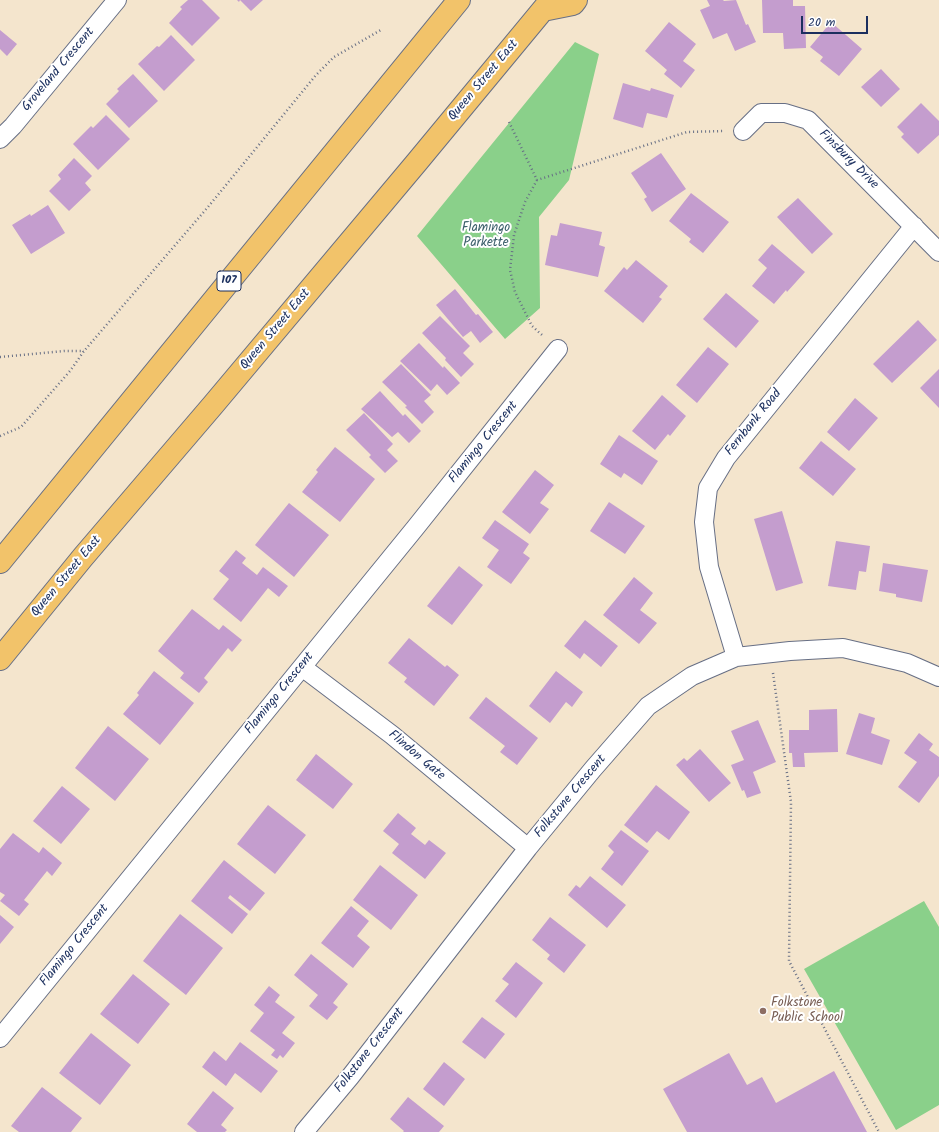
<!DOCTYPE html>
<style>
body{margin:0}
#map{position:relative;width:939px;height:1132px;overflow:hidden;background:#f4e5cd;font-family:Kalam,sans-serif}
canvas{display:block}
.scale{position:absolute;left:801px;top:16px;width:67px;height:18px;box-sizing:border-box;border:2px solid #1b2f5e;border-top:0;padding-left:5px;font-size:12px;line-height:14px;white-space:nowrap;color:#1b2f5e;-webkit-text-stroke:3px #fff;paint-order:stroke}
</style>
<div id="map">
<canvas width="939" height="1132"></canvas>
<div class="scale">20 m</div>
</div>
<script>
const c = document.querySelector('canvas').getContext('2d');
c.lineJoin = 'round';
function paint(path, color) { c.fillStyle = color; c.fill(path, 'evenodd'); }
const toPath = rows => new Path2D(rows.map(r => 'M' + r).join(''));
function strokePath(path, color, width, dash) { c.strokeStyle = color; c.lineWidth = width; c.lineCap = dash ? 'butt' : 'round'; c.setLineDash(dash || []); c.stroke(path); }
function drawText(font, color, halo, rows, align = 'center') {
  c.font = font + ' Kalam,sans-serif'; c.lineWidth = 4; c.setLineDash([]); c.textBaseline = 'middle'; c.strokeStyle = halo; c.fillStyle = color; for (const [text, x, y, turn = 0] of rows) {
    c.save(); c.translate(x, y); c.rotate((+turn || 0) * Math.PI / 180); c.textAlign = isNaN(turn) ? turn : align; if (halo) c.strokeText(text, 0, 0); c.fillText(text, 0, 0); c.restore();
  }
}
paint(toPath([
 [575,42,599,54,569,180,539,217,540,308,505,339,417,236],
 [924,901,939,927,939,1105,896,1130,804,969]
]), '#8ad08a');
paint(toPath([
 [188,0,202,0,220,18,192,46,169,23,182,9,180,7],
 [237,0,263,0,251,11,240,0,239,2],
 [707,0,723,0,724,1,736,0,746,25,748,24,756,42,735,51,727,33,713,39,700,10,710,6],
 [762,0,793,0,793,6,805,6,806,48,784,49,783,33,763,33],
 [669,22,696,44,683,61,695,70,681,88,664,74,667,70,645,51],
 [831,22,862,49,839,76,820,61,823,57,810,47],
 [0,30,17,44,7,56,0,49],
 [171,35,195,60,164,91,138,64,157,46,159,47],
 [881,69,900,89,881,107,861,87],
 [133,74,158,101,129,128,106,104,119,91,117,89],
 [623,83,650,91,651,88,674,95,667,118,647,113,643,128,613,119],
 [921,103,939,121,939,135,918,154,901,137,904,134,897,127],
 [106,115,130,139,98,170,73,144,91,126,93,128],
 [661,153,686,189,652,212,644,199,647,197,631,173],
 [74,158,92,176,85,183,91,190,69,211,49,191,61,179,58,175],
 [691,193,729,222,703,253,689,242,691,239,669,221],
 [798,198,833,234,812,254,777,217],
 [48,205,65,233,31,254,12,225,30,214,31,216],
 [560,223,602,232,599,245,605,247,598,277,545,265,551,235,557,236],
 [772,244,805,272,787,292,786,290,774,304,752,286,767,268,758,260],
 [636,260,668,286,659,297,662,299,643,323,604,291,624,267,627,270],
 [455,289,476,315,478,314,493,332,480,343,471,331,463,337,436,305],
 [726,293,759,321,736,348,703,319],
 [440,316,470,346,463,353,474,364,461,377,445,360,446,358,422,333],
 [918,320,937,340,892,383,873,364],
 [419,343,443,368,444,366,460,383,447,395,437,384,431,391,400,361],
 [708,347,729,364,697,403,676,385],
 [401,364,431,395,424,401,434,412,422,424,405,407,407,406,382,382],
 [939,369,939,408,920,388],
 [380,391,403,416,405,414,421,431,409,443,398,432,392,437,361,409],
 [662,395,686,416,670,436,668,434,655,450,632,431],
 [855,398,878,418,849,451,827,432],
 [364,413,393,444,387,450,398,461,385,473,369,457,371,455,346,430],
 [619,435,658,461,642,485,624,473,621,478,600,464],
 [821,441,856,469,833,496,799,468],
 [335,447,375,479,340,522,302,492,318,472,316,470],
 [535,470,554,485,540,503,549,509,530,534,502,512],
 [609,502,645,526,625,554,590,531],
 [289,503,329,535,294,577,255,545],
 [782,511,803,583,776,591,754,519],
 [495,520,529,544,523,553,530,558,511,584,487,567,499,550,482,538],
 [836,541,870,546,866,572,859,571,856,590,828,586],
 [236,550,246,558,242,563,257,575,263,567,288,586,279,597,268,588,241,622,213,599,229,579,219,571],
 [883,563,928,570,922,602,896,597,896,594,879,591],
 [459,566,483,585,452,625,427,606],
 [634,577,653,593,640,610,657,623,639,644,603,615],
 [192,609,219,630,223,625,242,640,232,652,228,648,204,678,208,682,199,693,180,678,184,673,158,651],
 [585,620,618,646,601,667,584,653,580,659,564,646],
 [409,638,445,667,447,665,459,675,434,706,404,682,407,678,388,663],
 [154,671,194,703,160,745,123,714,139,695,137,693],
 [556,671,583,692,572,707,566,702,550,723,529,706],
 [486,697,538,738,517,765,500,752,505,746,469,718],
 [837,709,838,752,804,753,805,767,793,767,792,753,789,753,789,730,809,730,809,710],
 [859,713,875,718,871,733,890,740,882,765,846,754],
 [758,720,776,762,753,772,761,793,747,798,744,790,742,791,731,765,744,760,731,731],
 [108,726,149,759,115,801,75,768],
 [919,733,933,744,929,750,939,757,939,776,919,803,898,787,917,762,904,753],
 [700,749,731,783,709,802,676,765,684,758,687,761],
 [316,754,353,784,333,809,296,780],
 [656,785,690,812,669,840,657,831,647,843,624,825],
 [62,786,90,809,61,844,33,821],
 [268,805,306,835,275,874,237,844],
 [398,813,416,828,411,834,425,845,429,840,446,853,425,879,392,853,399,844,383,831],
 [621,830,649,851,622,886,601,869,614,852,608,846],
 [13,833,39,853,43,847,62,863,52,876,47,871,24,900,29,904,19,916,0,901,5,895,0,892,0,849],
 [224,860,265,893,250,911,230,895,228,898,248,914,232,934,191,901],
 [380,865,418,895,391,930,353,900],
 [590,876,626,905,607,928,568,895,576,885,580,888],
 [351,906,369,921,357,936,370,947,353,968,321,943],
 [180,914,223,948,186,995,143,961],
 [0,915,14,927,0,944],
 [550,917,586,945,564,973,547,959,550,955,532,940],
 [311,954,348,984,333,1003,338,1007,327,1020,309,1006,318,995,294,975],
 [516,962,543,983,516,1018,495,1001,509,984,502,979],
 [133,974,170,1004,138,1044,100,1014],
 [269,986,280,995,275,1002,295,1017,282,1033,295,1043,283,1058,280,1055,277,1059,271,1055,275,1050,250,1031,264,1013,254,1005],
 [482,1017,505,1034,485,1059,462,1042],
 [91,1033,131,1065,100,1105,59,1073],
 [240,1042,278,1071,261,1093,235,1073,226,1086,202,1067,214,1051,226,1061],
 [729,1053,747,1085,762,1077,776,1103,834,1071,867,1132,687,1132,663,1089],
 [444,1062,465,1079,444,1106,423,1089],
 [42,1087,82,1118,71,1132,19,1132,11,1126],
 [213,1091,234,1108,221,1125,227,1130,225,1132,197,1132,187,1124],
 [408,1097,444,1126,439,1132,403,1132,404,1131,390,1119]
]), '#c49dce');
const street = toPath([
 [743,131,761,113,785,113,808,120,939,252],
 [0,139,13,126,117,0],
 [736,657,709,567,704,522,708,488,726,458,914,226],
 [302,667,392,735,528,848],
 [0,1038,416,527,558,349],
 [304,1132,350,1077,528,848,593,769,648,706,692,676,736,657,790,651,843,648,907,663,939,677]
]);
const primary = toPath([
 [543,10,573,4,576,0],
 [0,562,459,0],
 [0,659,83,557,213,405,417,162,551,0]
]);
strokePath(street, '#676f85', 20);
strokePath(primary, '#676f85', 24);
strokePath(toPath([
 [509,122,537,180,687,132,724,131],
 [537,180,525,202,514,235,510,270,515,292,532,326,542,335],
 [0,357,64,351,84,351],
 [0,436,21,427,70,371,84,351,208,207,316,75,334,57,381,30],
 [773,673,791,802,789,961,879,1132]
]), '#676f85', 2.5, [1, 3]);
strokePath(street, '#fff', 18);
strokePath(primary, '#f2c36a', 22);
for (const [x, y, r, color] of [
 [763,1011,4,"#8d6e63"]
]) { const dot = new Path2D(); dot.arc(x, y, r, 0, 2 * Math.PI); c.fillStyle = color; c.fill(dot); strokePath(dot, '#fff', 1.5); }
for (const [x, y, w] of [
 [229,281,24]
]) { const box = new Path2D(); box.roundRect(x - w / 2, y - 10, w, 20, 3); c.fillStyle = '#fff'; c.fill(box); strokePath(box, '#1b2f5e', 1); }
drawText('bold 12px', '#1b2f5e', null, [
 ["107",229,281]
]);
drawText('13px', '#1b2f5e', '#fff', [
 ["Groveland Crescent",59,70,-50],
 ["Queen Street East",484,81,-50],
 ["Finsbury Drive",848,160,45],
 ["Queen Street East",276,330,-50],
 ["Fernbank Road",754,423,-51],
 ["Flamingo Crescent",484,443,-51],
 ["Queen Street East",67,577,-50],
 ["Flamingo Crescent",280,694,-51],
 ["Flindon Gate",416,756,40],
 ["Folkstone Crescent",571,797,-50],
 ["Flamingo Crescent",75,946,-51],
 ["Folkstone Crescent",370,1051,-52]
]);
drawText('13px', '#3c5f6b', '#fff', [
 ["Flamingo",486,229],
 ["Parkette",486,244]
]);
drawText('13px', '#785e54', '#fff', [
 ["Folkstone",771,1004],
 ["Public School",771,1019]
], 'left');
</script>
